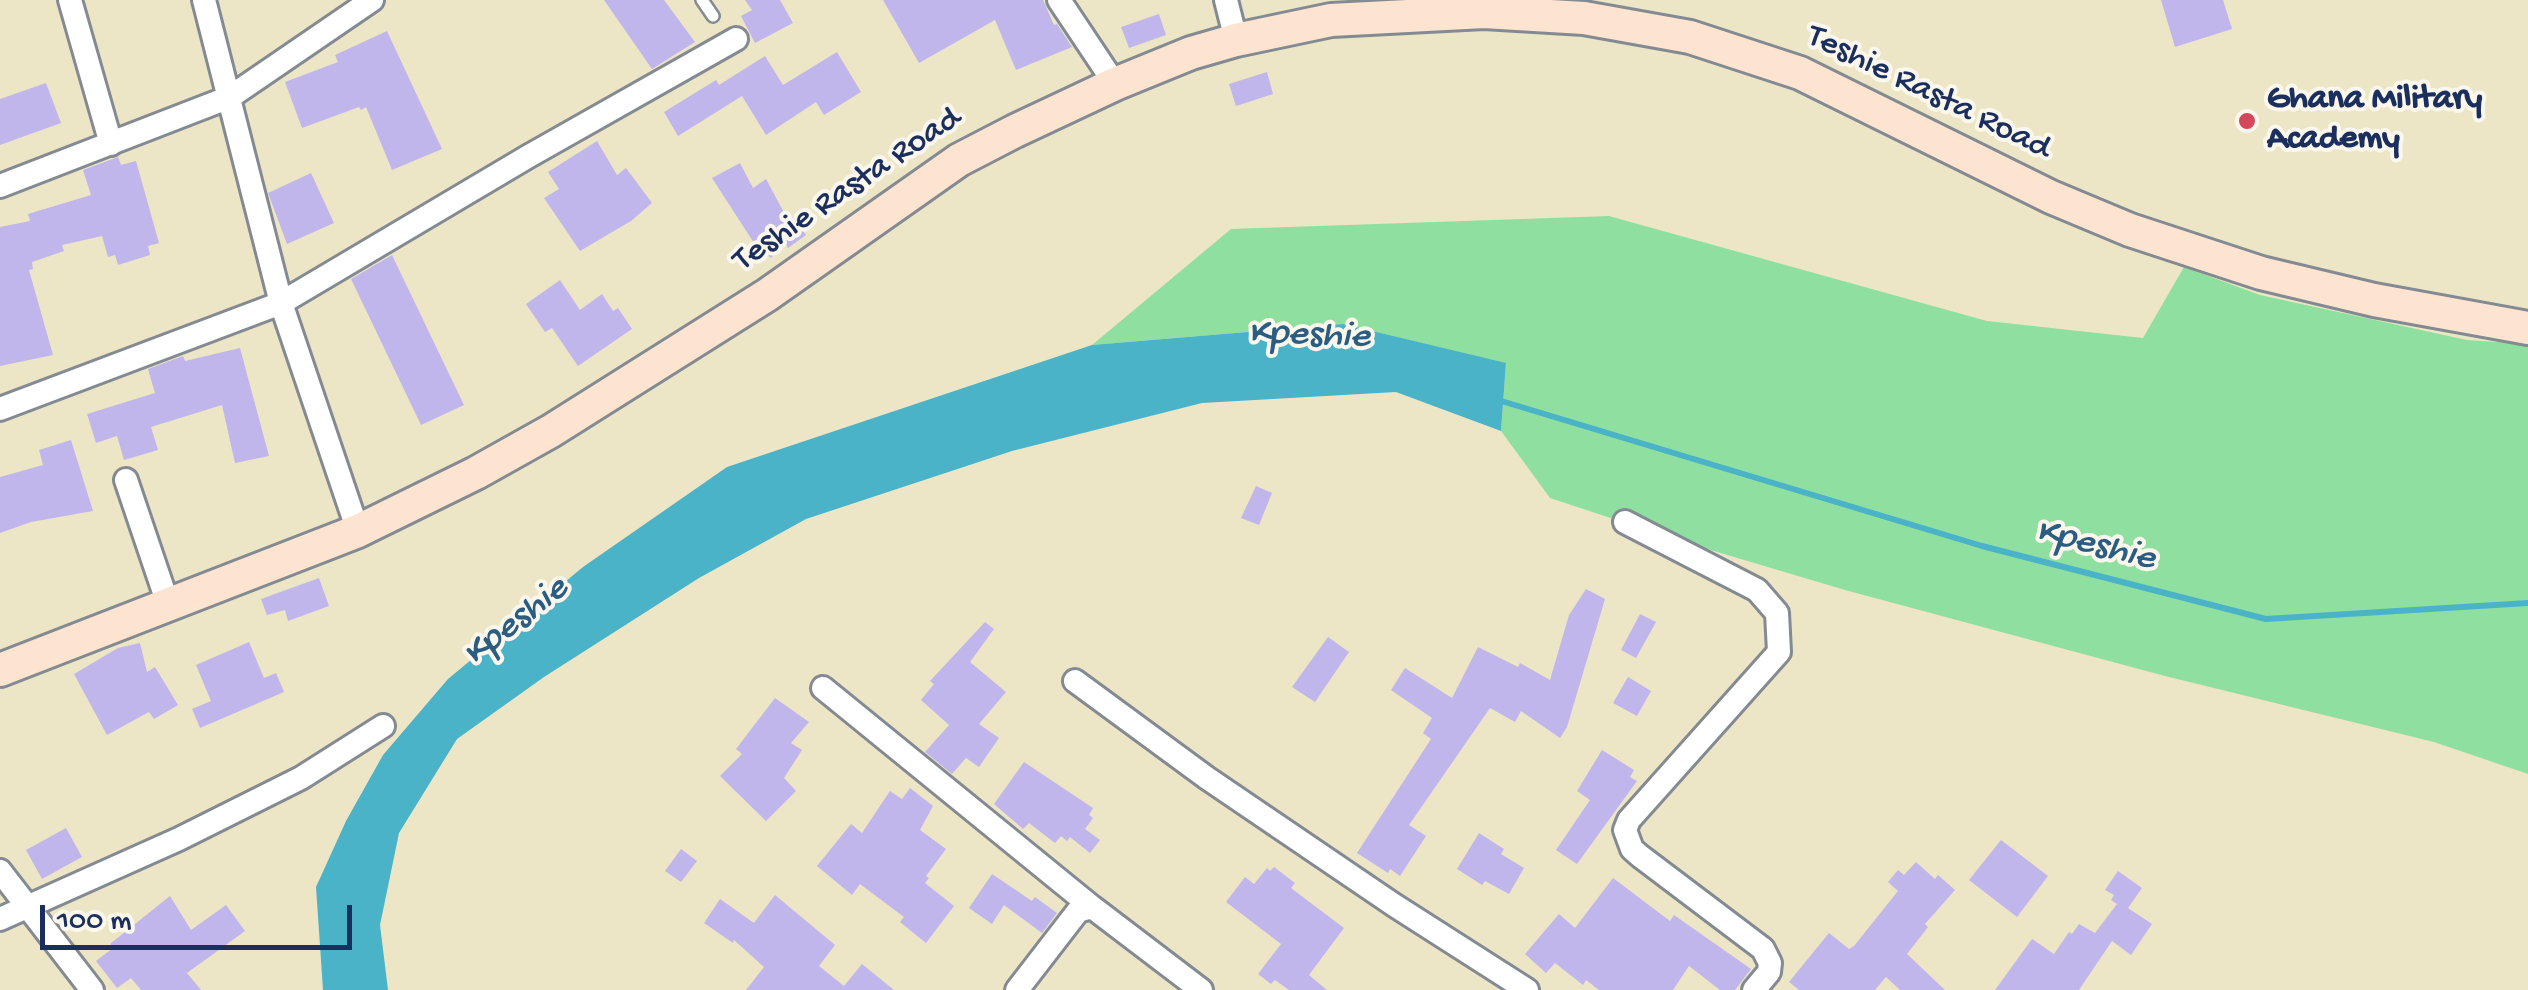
<!DOCTYPE html>
<style>
body{margin:0}
#map{position:relative;width:2528px;height:990px;overflow:hidden;background:#ece5c6;font-family:"Gochi Hand",sans-serif}
canvas{display:block}
.scale{position:absolute;left:40px;top:905px;width:312px;height:45px;box-sizing:border-box;border:5px solid #1b2f5e;border-top:0;padding-left:12px;font-size:30px;line-height:35px;white-space:nowrap;color:#1b2f5e;-webkit-text-stroke:8px #fbf7ec;paint-order:stroke}
</style>
<div id="map">
<canvas width="2528" height="990"></canvas>
<div class="scale">100 m</div>
</div>
<script>
const c = document.querySelector('canvas').getContext('2d');
c.lineJoin = 'round';
function paint(path, color) { c.fillStyle = color; c.fill(path, 'evenodd'); }
const toPath = rows => new Path2D(rows.map(r => 'M' + r).join(''));
function strokePath(path, color, width, dash) { c.strokeStyle = color; c.lineWidth = width; c.lineCap = dash ? 'butt' : 'round'; c.setLineDash(dash || []); c.stroke(path); }
function drawText(font, color, halo, rows, align = 'center') {
  c.font = font + ' "Gochi Hand",sans-serif'; c.lineWidth = 8; c.setLineDash([]); c.textBaseline = 'middle'; c.strokeStyle = halo; c.fillStyle = color; for (const [text, x, y, turn = 0] of rows) {
    c.save(); c.translate(x, y); c.rotate((+turn || 0) * Math.PI / 180); c.textAlign = isNaN(turn) ? turn : align; if (halo) c.strokeText(text, 0, 0); c.fillText(text, 0, 0); c.restore();
  }
}
paint(toPath([
 [1609,216,1987,321,2143,338,2184,267,2260,295,2467,340,2528,344,2528,774,2434,742,2165,676,1845,590,1677,540,1550,498,1501,431,1506,364,1343,324,1092,345,1231,229]
]), '#8fe0a0');
paint(toPath([
 [1343,324,1506,363,1501,431,1396,392,1202,403,1012,451,806,519,699,578,544,677,457,739,399,833,380,925,388,990,323,990,316,887,346,821,383,755,448,679,583,567,727,467,1092,345]
]), '#4ab3c8');
strokePath(toPath([
 [1498,400,1982,546,2266,619,2528,603]
]), '#4ab3c8', 6);
paint(toPath([
 [604,0,664,0,695,42,652,69],
 [745,0,780,0,793,23,755,43,741,16,752,10],
 [883,0,1043,0,1054,25,1057,24,1072,47,1016,70,995,20,919,63],
 [2161,0,2223,0,2232,29,2175,47],
 [1159,14,1166,35,1129,48,1121,27],
 [387,31,442,149,392,170,366,107,361,110,359,107,302,128,285,82,338,62,335,55],
 [837,52,861,92,824,115,816,102,766,135,742,96,678,136,664,112,716,80,719,85,765,56,783,85],
 [1267,72,1273,94,1236,106,1229,84],
 [46,83,61,123,0,145,0,99],
 [597,141,617,175,626,168,652,203,631,221,580,251,544,198,559,189,548,172],
 [118,157,121,165,136,161,159,243,148,246,150,255,118,265,115,255,108,257,102,236,62,245,64,251,32,262,33,269,29,270,53,355,0,366,0,227,30,221,28,214,91,195,83,170],
 [740,163,753,188,766,179,788,220,793,217,806,235,788,248,785,243,771,258,754,243,712,178],
 [311,173,334,223,287,244,268,193],
 [392,255,464,405,421,425,351,279],
 [560,280,580,310,602,294,613,311,618,308,632,329,578,366,552,328,545,332,526,304],
 [240,348,269,456,235,463,222,405,151,427,158,450,124,460,117,436,96,443,87,414,155,393,148,369,183,356,185,361],
 [71,440,93,511,31,522,0,533,0,477,43,465,39,450],
 [1256,486,1272,493,1259,525,1241,518],
 [319,578,329,606,288,621,285,610,267,615,261,599],
 [1586,589,1605,599,1567,727,1560,738,1521,711,1515,722,1490,708,1409,825,1426,836,1400,876,1390,869,1388,873,1357,853,1431,739,1423,733,1432,718,1391,690,1405,668,1452,698,1478,647,1518,667,1520,663,1550,680,1569,615],
 [1640,614,1656,622,1636,658,1621,650],
 [985,622,994,629,970,662,1006,692,979,724,999,738,979,767,966,758,952,774,925,752,949,725,921,700,934,684,930,681],
 [1328,637,1349,652,1315,702,1292,687],
 [249,642,264,678,276,673,284,692,200,728,192,709,211,701,196,665],
 [140,643,147,672,155,667,178,705,154,719,149,712,107,735,74,674,118,648],
 [1628,677,1651,691,1637,716,1613,703],
 [775,698,809,722,791,743,802,750,784,778,796,791,766,821,720,776,742,754,736,749],
 [1602,750,1634,770,1630,777,1637,781,1577,864,1556,850,1590,800,1577,791],
 [1024,762,1093,808,1089,815,1093,818,1085,829,1100,840,1090,853,1070,837,1067,841,1061,836,1055,843,1029,823,1023,829,994,804],
 [910,788,933,806,920,830,946,849,926,876,929,878,925,883,954,906,926,943,900,922,904,917,860,884,852,895,817,866,851,824,862,833,890,791,902,799],
 [66,828,82,857,42,879,26,850],
 [1479,833,1504,849,1501,854,1524,868,1509,894,1485,881,1482,885,1457,869],
 [2001,840,2048,876,2017,917,1969,880],
 [681,849,697,861,681,882,665,871],
 [1916,862,1935,879,1938,875,1955,890,1925,924,1928,927,1907,954,1945,990,1900,990,1886,977,1875,990,1799,990,1789,982,1829,933,1849,949,1854,946,1898,891,1888,882,1898,870,1904,875],
 [1274,867,1295,883,1291,888,1344,928,1309,975,1327,990,1289,990,1275,980,1271,984,1258,974,1281,944,1226,902,1245,877,1254,884,1267,868,1270,871],
 [2118,871,2142,888,2128,908,2152,924,2131,955,2112,941,2079,990,1995,990,2032,939,2054,954,2069,932,2072,934,2079,924,2095,933,2117,904,2111,900,2114,895,2105,890],
 [992,874,1032,901,1035,897,1057,913,1042,933,1004,905,992,924,969,908],
 [1613,878,1670,921,1674,915,1751,969,1735,990,1720,990,1689,966,1673,990,1599,990,1586,980,1583,985,1555,963,1546,973,1525,954,1559,914,1575,928],
 [775,895,835,945,819,966,844,986,862,964,894,990,746,990,764,967,734,940,733,943,704,923,720,899,754,923],
 [170,896,191,930,226,905,245,931,187,973,201,990,141,990,131,978,117,988,96,961,113,948,110,944]
]), '#c1b6eb');
const lane = toPath([
 [702,0,713,16]
]);
const street = toPath([
 [70,0,111,144],
 [204,0,281,303,358,531],
 [1059,0,1115,84],
 [1226,0,1236,40],
 [0,186,230,97,372,0],
 [0,409,281,303,529,156,736,39],
 [126,480,168,604],
 [1625,522,1757,590,1777,613,1779,652,1629,820,1625,830,1632,849,1640,856,1763,949,1770,963,1769,972,1754,990],
 [1075,681,1207,778,1394,905,1527,990],
 [823,688,1092,907],
 [0,871,92,990],
 [0,919,179,839,301,778,383,726],
 [1017,990,1078,911,1092,907,1201,990]
]);
const secondary = toPath([
 [0,670,358,531,476,473,551,431,767,295,959,160,1015,131,1115,84,1191,53,1236,40,1331,20,1484,12,1584,18,1690,37,1800,73,2051,197,2130,230,2261,273,2374,300,2528,328]
]);
strokePath(lane, '#848a92', 16);
strokePath(street, '#848a92', 28);
strokePath(secondary, '#848a92', 38);
strokePath(lane, '#fff', 11);
strokePath(street, '#fff', 22);
strokePath(secondary, '#fde4d1', 32);
for (const [x, y, r, color] of [
 [2247,121,10,"#d1495b"]
]) { const dot = new Path2D(); dot.arc(x, y, r, 0, 2 * Math.PI); c.fillStyle = color; c.fill(dot); strokePath(dot, '#fbf7ec', 4); }
drawText('35px', '#1b2f5e', '#fbf7ec', [
 ["Teshie Rasta Road",1928,94,26],
 ["Teshie Rasta Road",848,191,-34]
]);
drawText('bold 35px', '#1b2f5e', '#fbf7ec', [
 ["Ghana Military",2267,101],
 ["Academy",2267,141]
], 'left');
drawText('italic 38px', '#2b5d83', '#fbf7ec', [
 ["Kpeshie",1309,337,2],
 ["Kpeshie",2095,547,14],
 ["Kpeshie",517,623,-38]
]);
</script>
